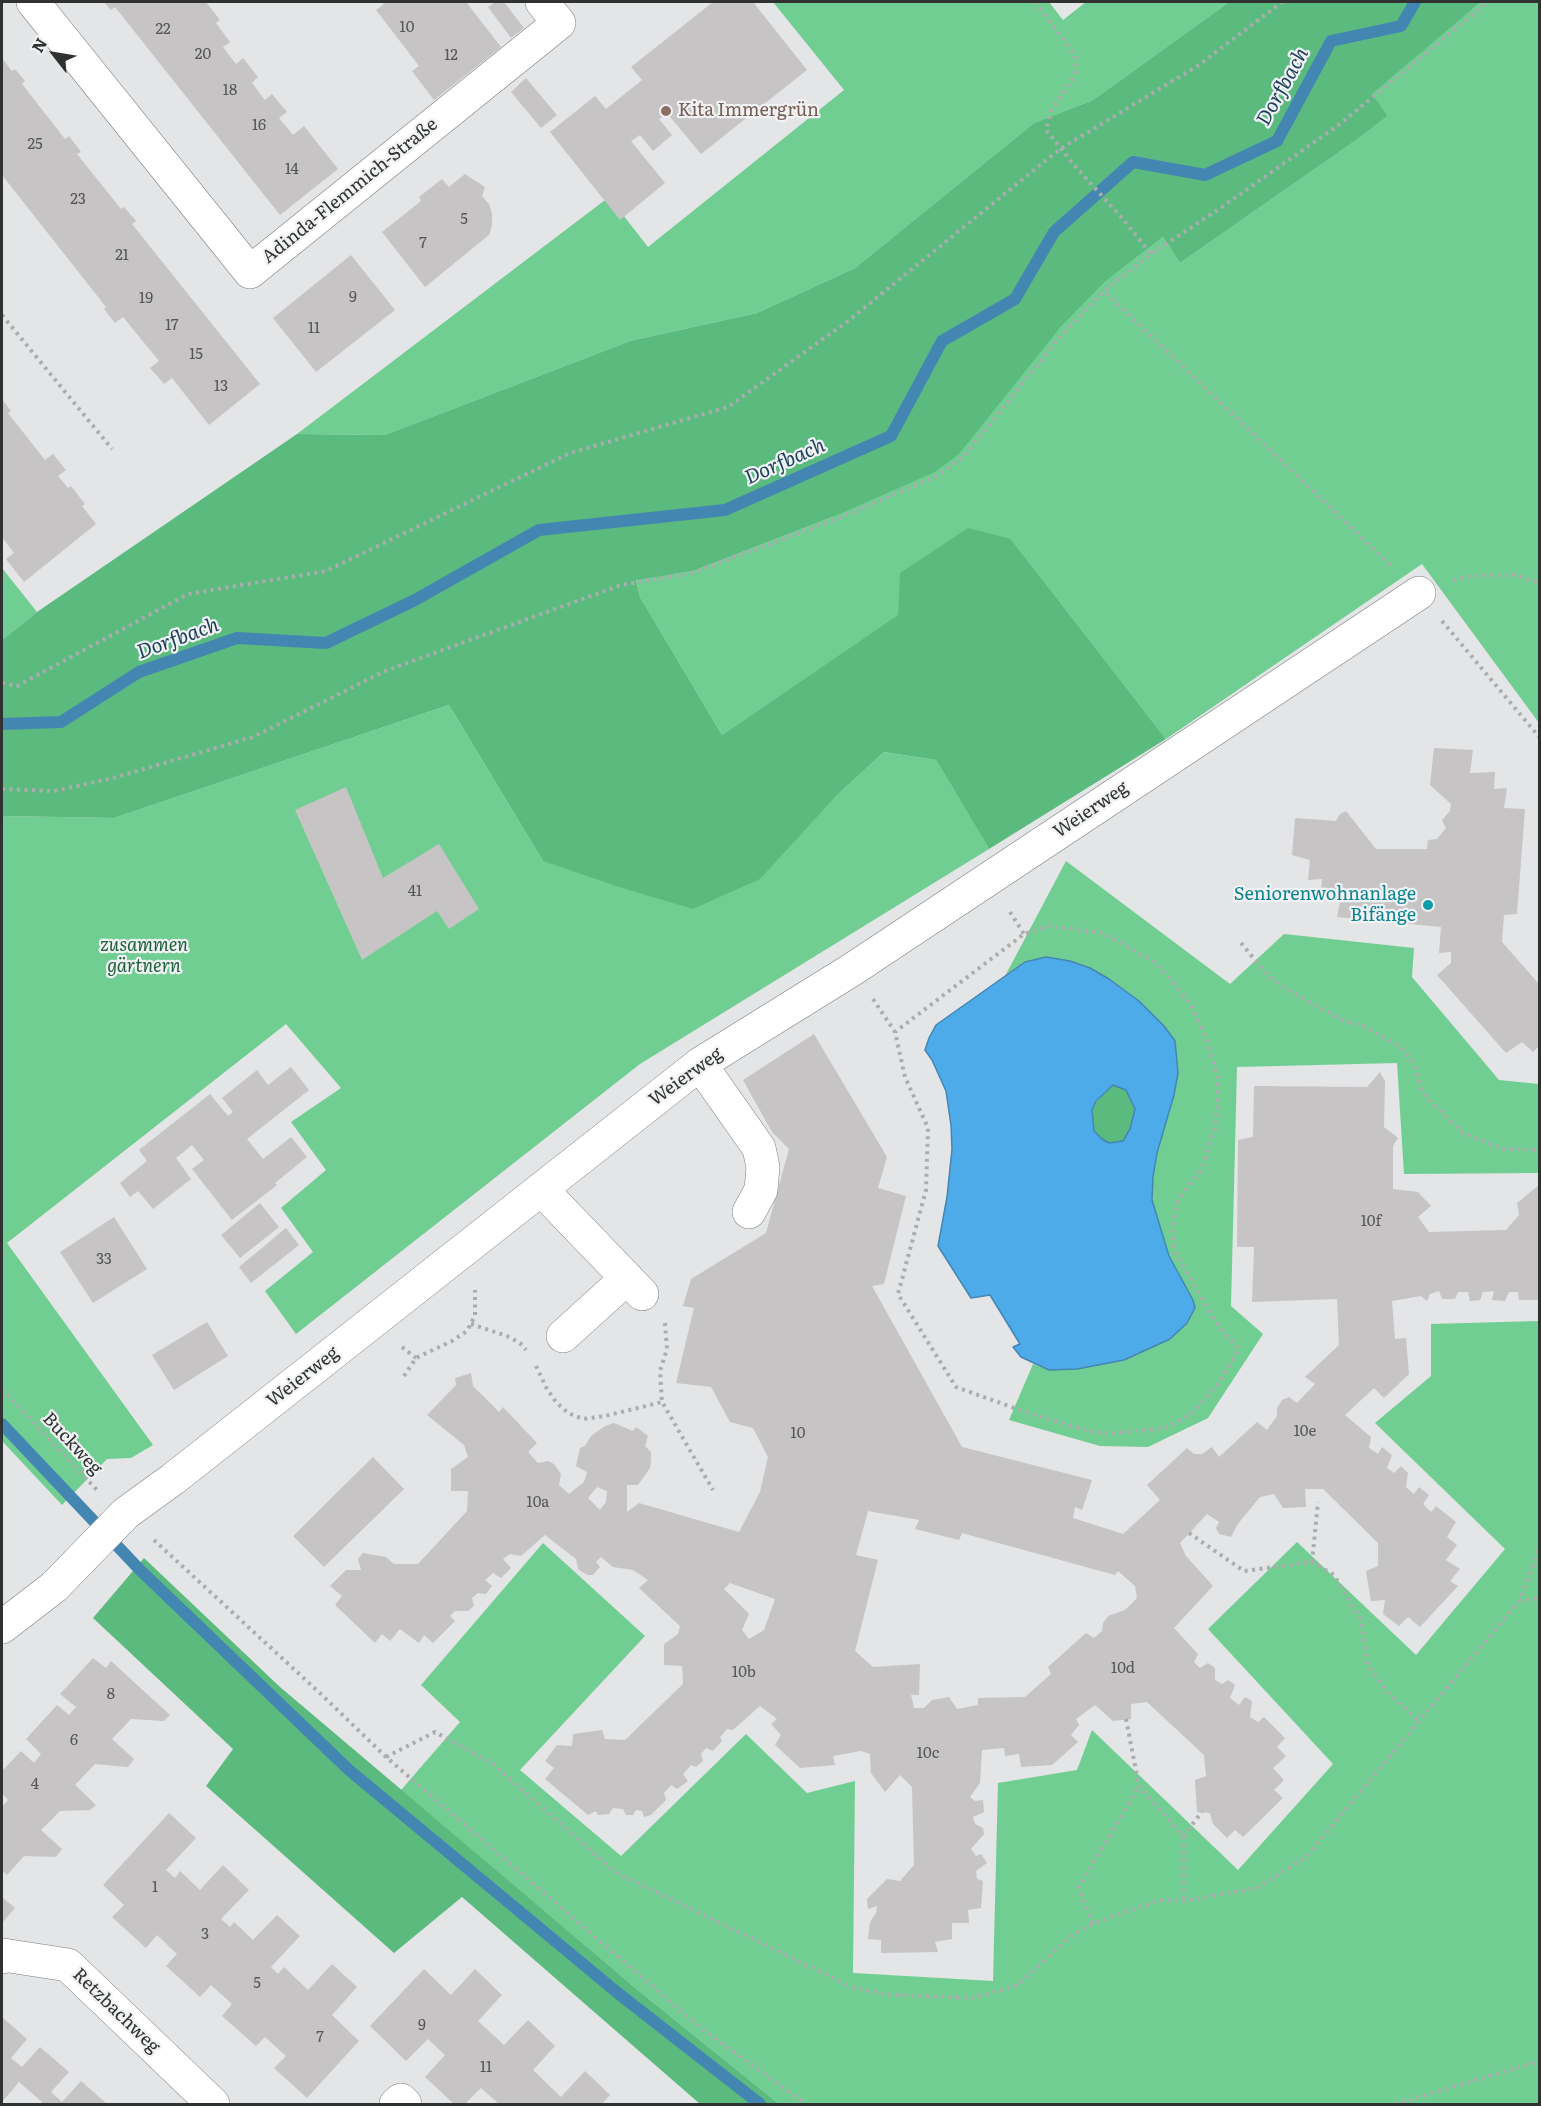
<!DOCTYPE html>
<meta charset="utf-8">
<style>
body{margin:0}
#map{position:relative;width:1541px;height:2106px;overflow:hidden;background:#e3e5e6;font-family:Literata,serif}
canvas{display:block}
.frame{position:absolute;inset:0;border:3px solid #303131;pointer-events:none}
.north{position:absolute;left:24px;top:24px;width:60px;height:60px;-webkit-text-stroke:4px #f1f2f4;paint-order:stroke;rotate:301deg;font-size:16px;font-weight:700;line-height:24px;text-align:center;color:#303131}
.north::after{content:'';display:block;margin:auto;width:21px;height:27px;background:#303131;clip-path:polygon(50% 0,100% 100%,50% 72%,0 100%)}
</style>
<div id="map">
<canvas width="1541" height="2106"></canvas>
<div class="frame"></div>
<div class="north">N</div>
</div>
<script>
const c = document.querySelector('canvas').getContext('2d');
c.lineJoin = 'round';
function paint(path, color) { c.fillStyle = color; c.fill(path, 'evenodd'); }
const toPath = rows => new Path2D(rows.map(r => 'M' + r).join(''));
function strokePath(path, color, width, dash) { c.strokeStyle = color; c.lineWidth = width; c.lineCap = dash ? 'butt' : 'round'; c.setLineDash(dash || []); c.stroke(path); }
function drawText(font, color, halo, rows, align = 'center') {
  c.font = font + ' Literata,serif'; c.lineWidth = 4.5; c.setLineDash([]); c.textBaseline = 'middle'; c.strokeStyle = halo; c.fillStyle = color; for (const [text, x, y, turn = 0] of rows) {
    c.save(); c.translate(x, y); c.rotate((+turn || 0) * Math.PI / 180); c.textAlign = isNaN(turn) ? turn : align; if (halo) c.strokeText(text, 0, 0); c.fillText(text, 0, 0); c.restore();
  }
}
paint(toPath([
 [773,2,1049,2,1063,20,1086,2,1229,2,1093,100,1034,123,855,268,757,313,630,341,385,435,297,434,609,197,648,247,844,90],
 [1481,2,1539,2,1539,723,1422,564,1166,739,1011,539,722,735,640,597,636,579,693,571,835,516,1059,329,1105,282,1163,237,1180,263,1355,141,1388,116,1371,94],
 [2,568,37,612,2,640],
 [449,705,543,861,835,797,884,752,936,760,989,849,640,1064,296,1334,265,1291,313,1252,281,1208,326,1170,291,1122,341,1088,286,1024,7,1243,153,1445,131,1458,107,1459,62,1505,2,1441,2,816,114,818],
 [1066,861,1230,984,1284,934,1414,948,1412,977,1499,1080,1539,1084,1539,1173,1404,1174,1397,1063,1237,1067,1231,1306,1263,1334,1208,1418,1148,1447,1100,1446,1009,1420,1033,1364,1049,1370,1193,1300,1169,1256,1152,1200,1153,1177,1157,1153,1174,1095,1178,1073,1175,1041,1164,1026,1139,1001,1109,979,1090,968,1070,961,1046,957,1036,959,1004,978],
 [1539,1321,1539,2104,779,2104,639,1991,401,1790,460,1722,421,1685,543,1543,645,1636,520,1770,621,1856,746,1734,807,1793,855,1781,853,1973,993,1981,998,1783,1077,1770,1092,1730,1238,1870,1333,1764,1208,1629,1297,1542,1416,1655,1505,1549,1375,1423,1431,1376,1431,1324]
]), '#71ce92');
paint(toPath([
 [1229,2,1481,2,1372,94,1388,116,1355,141,1180,263,1163,237,1105,282,1059,329,959,454,935,472,835,516,693,571,636,580,640,597,722,735,898,615,900,573,968,528,1011,539,1166,739,989,849,936,760,884,752,835,797,760,879,693,909,619,887,543,861,449,705,114,818,2,816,2,640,37,612,297,434,385,435,630,341,757,313,855,268,1034,123,1093,100],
 [1113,1085,1126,1090,1135,1109,1130,1129,1123,1141,1109,1143,1102,1139,1094,1131,1092,1110,1096,1102],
 [144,1558,280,1687,639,1991,779,2104,700,2104,462,1897,394,1953,206,1786,233,1749,93,1618]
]), '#5bbb7f');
const water = toPath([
 [1046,957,1070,961,1090,968,1109,979,1139,1001,1164,1026,1175,1041,1178,1073,1174,1095,1157,1153,1153,1177,1152,1200,1169,1256,1193,1300,1195,1308,1187,1323,1170,1339,1124,1360,1077,1369,1049,1370,1021,1357,1013,1347,1020,1344,990,1295,971,1298,938,1246,947,1197,952,1149,951,1125,946,1091,932,1060,925,1050,929,1038,936,1025,1025,962,1046,957],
 [1113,1085,1126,1090,1135,1109,1130,1129,1123,1141,1109,1143,1102,1139,1094,1131,1092,1110,1096,1101,1113,1085]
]);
paint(water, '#4dabe9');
strokePath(water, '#4486b2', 1.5);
strokePath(toPath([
 [2,724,61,722,139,672,237,638,326,643,415,600,539,530,725,510,891,436,942,341,1015,299,1054,232,1133,162,1205,175,1277,141,1331,41,1401,26,1415,2],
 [2,1424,140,1570,349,1770,619,1994,760,2104]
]), '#4486b2', 12);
paint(toPath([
 [104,2,206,2,220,20,216,23,230,42,223,47,236,64,243,58,258,77,252,83,265,100,272,94,287,112,279,118,293,135,304,126,338,169,280,215,115,7,111,10],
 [382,2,466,2,501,47,434,100,412,71,419,66,376,10,384,4],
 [496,2,504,2,524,28,511,38,488,7],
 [713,2,753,2,807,70,701,154,667,113,659,119,672,135,653,151,640,135,631,141,665,183,620,220,550,132,595,96,606,109,642,80,631,67],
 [2,58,12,71,15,69,25,81,22,84,65,139,69,136,81,152,77,154,121,209,124,207,136,221,132,224,260,384,209,425,172,378,164,384,150,368,159,361,123,317,115,323,104,309,106,307,2,175],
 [526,78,557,115,541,128,511,92],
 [465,174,485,187,482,196,489,204,492,214,492,225,489,235,425,287,382,232,421,201,419,197,442,179,449,187],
 [351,255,395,310,316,372,273,318],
 [2,399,11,411,8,413,45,460,53,454,66,470,58,476,68,488,71,486,85,504,82,506,96,524,24,582,6,559,14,553,2,537],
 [1434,748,1473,750,1470,773,1495,772,1494,789,1507,788,1504,808,1525,809,1517,914,1504,915,1502,942,1539,984,1539,1046,1533,1052,1522,1042,1506,1053,1437,975,1451,963,1451,952,1439,953,1441,927,1337,917,1341,897,1321,894,1322,879,1308,880,1310,860,1292,855,1295,818,1336,821,1340,814,1346,811,1376,849,1427,849,1428,840,1437,839,1446,828,1442,820,1450,811,1451,804,1430,785],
 [346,787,383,878,439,844,479,909,449,929,437,911,362,960,295,810],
 [814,1034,887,1157,878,1188,906,1196,884,1284,872,1286,962,1447,1092,1480,1082,1510,1075,1507,1073,1518,1123,1534,1160,1500,1147,1485,1187,1448,1194,1454,1202,1454,1212,1447,1219,1457,1257,1422,1267,1430,1277,1416,1277,1408,1282,1400,1289,1397,1297,1403,1315,1384,1305,1377,1339,1345,1337,1299,1252,1302,1254,1247,1237,1247,1238,1140,1253,1137,1254,1086,1367,1087,1380,1072,1385,1081,1384,1127,1398,1138,1393,1146,1393,1189,1418,1192,1431,1206,1418,1217,1429,1232,1506,1230,1519,1215,1517,1203,1539,1185,1539,1300,1519,1300,1518,1292,1509,1292,1505,1301,1492,1300,1494,1291,1483,1292,1480,1300,1470,1301,1468,1292,1458,1292,1455,1299,1442,1299,1439,1291,1430,1294,1427,1301,1421,1296,1392,1301,1395,1339,1406,1338,1409,1374,1384,1398,1374,1388,1345,1415,1371,1437,1369,1448,1378,1454,1382,1447,1392,1455,1387,1468,1394,1473,1401,1466,1408,1473,1406,1487,1414,1494,1419,1487,1429,1495,1423,1504,1431,1512,1436,1506,1456,1522,1447,1537,1457,1545,1446,1560,1460,1569,1450,1581,1458,1586,1420,1627,1408,1617,1399,1626,1383,1614,1385,1600,1371,1601,1366,1571,1378,1566,1378,1543,1323,1489,1305,1489,1306,1507,1283,1508,1274,1494,1260,1497,1237,1525,1231,1537,1219,1534,1216,1528,1219,1522,1207,1514,1180,1543,1186,1556,1213,1586,1174,1628,1198,1654,1194,1662,1200,1668,1208,1663,1215,1668,1215,1680,1222,1684,1228,1680,1235,1685,1230,1698,1239,1705,1245,1697,1252,1701,1250,1717,1258,1722,1264,1717,1285,1738,1277,1747,1286,1756,1273,1768,1284,1780,1274,1790,1283,1798,1243,1837,1235,1830,1227,1838,1213,1824,1210,1813,1197,1812,1195,1780,1206,1776,1204,1755,1147,1702,1131,1704,1131,1719,1113,1721,1095,1705,1076,1719,1079,1725,1071,1735,1078,1742,1052,1765,1021,1767,1019,1754,1005,1756,1004,1748,982,1750,980,1783,970,1797,975,1801,983,1800,984,1812,973,1817,975,1824,983,1828,984,1834,971,1849,976,1856,981,1854,987,1863,976,1871,977,1879,983,1881,981,1908,968,1910,969,1923,952,1923,952,1939,935,1942,938,1952,881,1953,881,1940,868,1939,870,1922,876,1913,877,1906,868,1909,867,1899,887,1879,900,1881,914,1865,912,1787,900,1775,885,1792,871,1773,870,1754,861,1751,833,1756,835,1765,800,1768,775,1745,781,1735,771,1724,777,1719,760,1706,733,1730,727,1729,720,1737,722,1741,713,1751,706,1748,701,1754,703,1761,696,1767,691,1765,683,1774,688,1781,677,1789,671,1785,664,1793,666,1800,651,1815,644,1817,642,1811,636,1810,633,1815,626,1815,623,1809,613,1808,609,1814,598,1815,596,1811,588,1815,545,1779,554,1768,545,1761,557,1745,572,1746,573,1734,602,1730,605,1739,625,1740,683,1684,682,1666,664,1665,664,1644,678,1634,680,1626,639,1588,648,1580,633,1570,613,1567,601,1557,596,1562,600,1567,593,1575,587,1575,578,1569,576,1559,545,1535,521,1556,510,1554,503,1559,511,1568,501,1578,493,1573,485,1580,492,1586,486,1594,478,1593,472,1598,474,1606,468,1611,455,1611,450,1616,455,1621,433,1643,424,1635,419,1643,400,1629,390,1641,382,1634,375,1643,335,1605,342,1596,330,1586,346,1570,361,1570,358,1559,363,1553,386,1557,394,1564,418,1564,467,1511,468,1491,451,1491,451,1469,468,1457,464,1445,427,1415,456,1385,455,1378,471,1373,473,1386,499,1412,503,1407,537,1443,528,1452,538,1463,548,1461,554,1464,561,1474,559,1485,569,1494,584,1482,587,1472,576,1466,580,1448,585,1446,591,1436,605,1426,614,1423,633,1431,636,1427,648,1436,645,1446,651,1452,651,1460,650,1468,638,1485,627,1485,627,1512,639,1503,739,1532,760,1492,768,1457,753,1428,730,1422,711,1387,676,1383,694,1308,683,1306,691,1279,766,1233,789,1149,772,1132,743,1080],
 [597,1487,607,1491,606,1502,600,1510,588,1498],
 [868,1511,919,1520,915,1529,959,1540,962,1533,1115,1575,1118,1571,1135,1586,1137,1598,1125,1610,1108,1616,1103,1623,1102,1631,1094,1638,1086,1633,1048,1667,1051,1674,1025,1697,978,1698,978,1705,957,1709,949,1697,932,1700,924,1708,914,1708,911,1695,919,1695,920,1664,873,1667,855,1651,878,1560,856,1555],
 [730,1583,775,1599,764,1630,749,1639,742,1630,749,1614,724,1589],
 [291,1067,309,1090,247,1139,263,1159,291,1137,307,1157,275,1183,277,1185,232,1220,192,1169,204,1160,192,1145,176,1158,191,1179,153,1209,138,1191,130,1197,120,1183,147,1161,139,1150,210,1094,228,1116,233,1112,222,1098,257,1070,268,1085],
 [260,1203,279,1227,240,1258,221,1235],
 [114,1217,147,1269,93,1303,60,1252],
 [286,1228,299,1245,251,1283,239,1267],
 [207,1322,228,1356,174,1390,152,1355],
 [373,1457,404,1489,324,1567,293,1536],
 [93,1658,106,1668,111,1661,170,1715,164,1721,131,1719,112,1739,134,1759,128,1767,95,1764,75,1785,96,1805,90,1810,60,1811,41,1830,62,1849,56,1857,24,1856,7,1875,2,1870,2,1807,8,1800,2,1793,2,1771,21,1751,34,1763,41,1754,26,1739,57,1705,69,1715,76,1707,60,1694],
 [169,1813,196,1838,166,1870,175,1878,180,1871,200,1890,223,1865,249,1890,221,1919,230,1927,234,1922,253,1940,277,1915,300,1936,271,1967,278,1974,284,1967,308,1990,332,1964,357,1987,332,2015,359,2041,307,2098,274,2068,286,2056,265,2037,256,2046,222,2016,232,2004,211,1985,200,1997,166,1966,177,1954,157,1935,146,1948,112,1917,124,1905,103,1885],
 [2,1897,15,1908,2,1923],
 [424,1969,451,1995,475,1969,502,1995,478,2021,504,2045,528,2020,555,2046,533,2070,561,2097,585,2071,610,2095,602,2104,499,2104,481,2088,465,2104,454,2104,425,2077,445,2055,428,2039,406,2061,370,2026],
 [2,2017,27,2039,11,2058,22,2067,40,2047,69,2072,51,2092,62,2102,81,2081,107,2104,40,2104,42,2102,19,2082,2,2102]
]), '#c6c4c4');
const minor = toPath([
 [33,2,250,272,559,23,542,2],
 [700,1064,759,1148,763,1167,761,1190,749,1212],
 [541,1189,642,1294],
 [563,1336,627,1278],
 [2,1627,54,1587,126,1513,173,1479,700,1064,853,969,1419,593],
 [2,1957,3,1955,68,1965,213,2104],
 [396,2104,401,2100,405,2104]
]);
strokePath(minor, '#7a7c7d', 34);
strokePath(toPath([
 [1035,2,1075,55,1075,75,1051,111,1046,130,1073,164,1123,219,1151,254],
 [2,315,112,449],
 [1390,565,1104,291,1151,254,1219,209,1340,124,1488,2],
 [1453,581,1470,576,1515,575,1540,583],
 [1442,621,1540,738],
 [2,683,17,686,188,594,326,571,570,453,728,407,848,321,1060,149,1199,65,1282,2],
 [2,789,54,791,113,778,253,737,385,671,621,585,692,573,834,520,937,476,964,456,1059,338,1104,291],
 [1010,912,1024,934],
 [1241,943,1269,977,1283,987,1344,1021,1363,1026,1398,1045,1413,1062,1423,1094,1463,1133,1503,1149,1540,1150],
 [873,999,895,1032,905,1077,928,1128,926,1190,898,1294,956,1387,1028,1413,1085,1430,1105,1434,1165,1428,1190,1415,1219,1383,1239,1349,1219,1327,1174,1251,1172,1226,1179,1198,1201,1170,1216,1125,1218,1078,1208,1042,1190,1003,1156,963,1103,933,1049,926,1024,934,895,1032],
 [665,1323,667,1349,660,1371,662,1402,713,1490],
 [471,1324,507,1336,520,1343,526,1350],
 [402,1347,416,1358],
 [536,1366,547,1389,556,1402,568,1413,583,1419,605,1416,662,1402],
 [404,1376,416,1358,452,1341,467,1331,475,1316,475,1290],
 [2,1389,97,1490],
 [1189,1533,1244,1571,1312,1562,1334,1575,1361,1620,1367,1664,1389,1694,1419,1721],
 [154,1540,323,1696,386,1757,702,2029,806,2104],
 [1312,1562,1318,1502],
 [1519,1601,1540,1598],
 [1126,1719,1139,1786,1183,1836,1183,1901],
 [386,1757,435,1732,493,1764,615,1872,854,1988,889,1995,973,1998,1018,1985,1072,1935,1092,1924,1160,1900,1183,1901,1257,1888,1306,1857,1519,1601,1540,1547],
 [1183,1836,1202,1812],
 [1092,1924,1079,1887,1139,1786],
 [1395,2104,1540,2061]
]), '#aaacad', 4, [3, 4.5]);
strokePath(minor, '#fff', 33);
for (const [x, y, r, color] of [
 [666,111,6,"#8d6e63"],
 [1428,905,6,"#0f9aa8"]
]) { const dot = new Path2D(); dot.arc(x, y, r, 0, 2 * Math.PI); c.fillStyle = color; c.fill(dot); strokePath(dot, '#f1f2f4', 2); }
drawText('15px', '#565656', null, [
 ["10",407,28],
 ["22",163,30],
 ["20",203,55],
 ["12",451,56],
 ["18",230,91],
 ["16",259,126],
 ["25",35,145],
 ["14",292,170],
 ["23",78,200],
 ["5",464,220],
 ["7",423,244],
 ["21",122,256],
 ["9",353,298],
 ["19",146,299],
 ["17",172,326],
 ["11",314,329],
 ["15",196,355],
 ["13",221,387],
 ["41",415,892],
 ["10f",1371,1222],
 ["33",104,1260],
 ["10e",1305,1432],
 ["10",798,1434],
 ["10a",538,1503],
 ["10d",1123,1669],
 ["10b",744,1673],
 ["8",111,1695],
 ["6",74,1741],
 ["10c",928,1754],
 ["4",35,1785],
 ["1",155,1888],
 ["3",205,1935],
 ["5",257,1984],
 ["9",422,2026],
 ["7",320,2038],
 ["11",486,2068]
]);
drawText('18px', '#785e54', '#f1f2f4', [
 ["Kita Immergrün",678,111]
], 'left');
drawText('18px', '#303131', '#f1f2f4', [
 ["Adinda-Flemmich-Straße",350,191,-39],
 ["Weierweg",1091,810,-34],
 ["Weierweg",686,1077,-36],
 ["Weierweg",303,1377,-38],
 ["Buckweg",72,1444,47],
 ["Retzbachweg",116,2011,44]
]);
drawText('18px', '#0d838f', '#f1f2f4', [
 ["Seniorenwohnanlage",1416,895],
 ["Bifänge",1416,916]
], 'right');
drawText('italic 18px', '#1c6139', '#f1f2f4', [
 ["zusammen",144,946],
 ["gärtnern",144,967]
]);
drawText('italic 20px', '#183e58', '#f1f2f4', [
 ["Dorfbach",1283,87,-61],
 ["Dorfbach",785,462,-24],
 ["Dorfbach",178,639,-20]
]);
</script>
